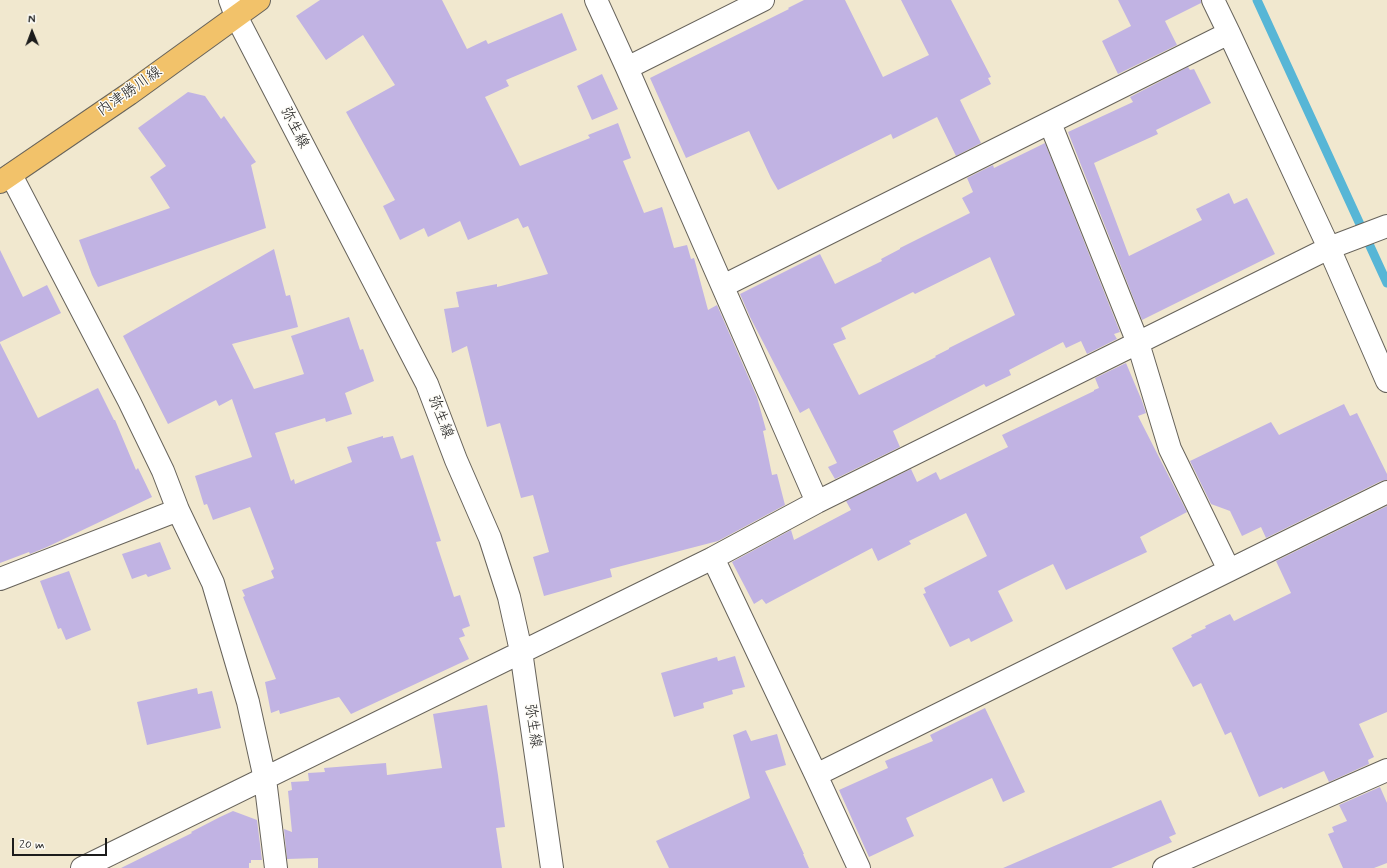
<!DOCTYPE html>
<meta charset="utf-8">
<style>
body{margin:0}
#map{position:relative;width:1387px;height:868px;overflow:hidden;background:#f1e8cf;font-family:Mynerve,sans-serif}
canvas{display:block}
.north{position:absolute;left:12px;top:12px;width:40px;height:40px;-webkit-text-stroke:3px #fdfcf7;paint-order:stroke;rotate:359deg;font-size:11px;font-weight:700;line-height:16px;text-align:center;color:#1c1c1c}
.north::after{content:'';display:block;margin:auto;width:14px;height:18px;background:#1c1c1c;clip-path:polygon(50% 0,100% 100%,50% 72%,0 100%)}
.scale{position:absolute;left:12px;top:838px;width:95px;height:18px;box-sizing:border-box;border:2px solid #1c1c1c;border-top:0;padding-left:5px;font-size:12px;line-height:14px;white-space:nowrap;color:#1c1c1c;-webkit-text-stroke:3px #fdfcf7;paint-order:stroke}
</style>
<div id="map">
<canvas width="1387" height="868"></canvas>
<div class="north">N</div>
<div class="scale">20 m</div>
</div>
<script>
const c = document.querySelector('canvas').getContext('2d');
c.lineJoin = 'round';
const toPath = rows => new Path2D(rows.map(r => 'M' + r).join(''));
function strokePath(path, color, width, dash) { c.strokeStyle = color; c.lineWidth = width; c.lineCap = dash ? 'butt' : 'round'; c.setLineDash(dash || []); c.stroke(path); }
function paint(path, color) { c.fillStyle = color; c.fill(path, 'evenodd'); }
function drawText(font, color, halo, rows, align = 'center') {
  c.font = font + ' Mynerve,"Klee One",sans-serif'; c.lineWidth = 3; c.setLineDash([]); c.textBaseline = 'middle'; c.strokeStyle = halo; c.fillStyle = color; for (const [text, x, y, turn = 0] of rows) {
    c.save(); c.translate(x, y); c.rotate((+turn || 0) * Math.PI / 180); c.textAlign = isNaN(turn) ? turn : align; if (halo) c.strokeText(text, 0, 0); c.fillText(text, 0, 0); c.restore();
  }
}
strokePath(toPath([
 [1257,0,1387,283]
]), '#57b6d6', 9);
paint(toPath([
 [320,0,442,0,467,49,486,40,488,44,562,13,577,50,506,80,509,86,485,97,520,166,590,138,588,135,618,123,631,158,623,161,644,213,662,207,674,248,687,245,691,259,694,258,708,310,717,305,757,397,766,430,763,431,772,475,777,474,785,505,718,541,610,569,612,577,544,596,533,557,549,552,533,495,521,498,500,423,487,427,467,346,452,353,444,309,459,307,456,292,497,284,497,287,548,274,528,226,523,228,518,218,468,240,460,221,428,237,424,228,400,240,383,206,395,200,346,112,395,85,363,35,326,60,296,16],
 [804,0,845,0,883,77,929,55,901,0,951,0,991,77,988,78,991,84,960,100,981,143,956,156,937,117,893,139,891,134,778,190,771,178,749,131,686,158,650,78,789,9,788,8],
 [1118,0,1201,0,1201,3,1165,21,1177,45,1118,74,1102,41,1131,26],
 [1188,67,1190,70,1194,69,1211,103,1156,130,1158,134,1094,163,1129,256,1202,220,1196,209,1229,193,1234,204,1247,198,1275,254,1142,320,1068,132,1133,102,1130,97],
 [602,74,618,109,592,120,577,86],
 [188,92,205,96,221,119,224,116,256,162,251,165,266,228,98,287,92,275,79,240,170,208,150,177,166,166,138,128],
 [1045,143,1120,332,1114,334,1117,339,1087,354,1081,341,1066,348,1063,342,1009,370,1011,375,986,387,984,384,893,431,900,447,835,479,828,467,837,463,809,408,800,413,750,317,740,294,820,254,835,284,882,261,881,259,900,249,900,248,970,213,962,198,973,192,967,178,993,165,994,168],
 [990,257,1015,315,949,348,949,349,935,356,936,357,859,395,833,344,846,339,841,328,913,292,915,294],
 [274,249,286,296,290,295,298,327,232,344,254,389,304,374,291,336,349,317,360,350,363,349,374,381,345,393,352,414,326,422,325,418,275,433,291,481,294,479,295,484,352,462,347,447,383,436,383,438,393,436,401,459,413,455,441,541,436,542,454,597,460,595,470,626,462,629,465,636,459,638,469,659,351,714,339,697,280,714,279,710,271,713,265,682,276,679,243,597,245,596,242,590,274,578,271,571,274,569,250,507,213,520,207,504,204,505,195,476,252,457,232,399,219,406,216,400,168,424,123,336],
 [0,250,23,297,47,285,61,313,0,342],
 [0,343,38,418,98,388,114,420,115,420,136,470,138,468,152,497,47,547,30,554,29,552,0,563],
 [1126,363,1142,401,1146,413,1138,416,1187,512,1140,537,1147,552,1066,590,1053,564,1024,578,998,591,1013,621,971,642,969,638,950,647,923,594,926,593,924,588,987,556,966,513,909,541,911,544,878,561,872,548,766,604,762,599,754,604,732,562,791,530,794,540,851,510,846,501,911,469,917,482,936,472,940,480,1008,447,1002,435,1094,391,1094,390,1099,388,1095,378],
 [1344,404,1350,416,1357,413,1387,474,1387,480,1381,481,1266,538,1261,527,1242,536,1230,511,1211,504,1190,461,1271,422,1279,435],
 [1387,506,1387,712,1359,724,1374,757,1368,760,1369,764,1329,782,1324,771,1283,789,1282,787,1259,797,1231,732,1225,735,1201,683,1193,687,1172,648,1192,637,1191,635,1206,628,1205,626,1230,614,1234,621,1291,593,1276,561],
 [160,542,171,569,148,577,146,574,132,579,122,554],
 [69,571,91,630,66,640,61,628,58,629,40,581],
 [735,656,745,687,732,690,733,694,703,703,704,708,674,717,661,673,717,657,718,661],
 [197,688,198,694,212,691,221,728,147,745,137,702],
 [487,705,498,775,505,827,496,828,502,868,318,868,318,858,287,859,284,829,292,832,288,791,292,790,291,782,309,781,308,773,325,772,324,768,386,763,387,775,442,768,433,714],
 [985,708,1025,792,1003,802,992,778,906,818,914,836,869,857,839,790,888,768,885,761,933,741,930,735],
 [746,730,751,741,777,734,786,765,765,771,804,854,803,854,809,868,669,868,656,841,750,798,733,735],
 [1380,787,1387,803,1387,863,1374,868,1343,868,1328,834,1334,832,1332,827,1347,821,1339,805],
 [1161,800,1176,834,1169,837,1172,842,1111,868,1003,868],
 [233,811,257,820,262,860,251,860,251,863,249,863,249,868,121,868,192,833,191,832,220,817]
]), '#c1b3e3');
const minor = toPath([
 [230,0,236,16,427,384,456,460,490,538,509,597,521,651,552,868],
 [596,0,627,68,817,502],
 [1213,0,1229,33,1329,248,1387,381],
 [627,68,763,0],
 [1050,123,1138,343,1170,449,1229,570],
 [11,175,129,401,163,471,178,510,213,583,248,702,265,779,276,868],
 [723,286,1229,33],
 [713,558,816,775,859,868],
 [0,579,178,510],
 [816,775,1387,492],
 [82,868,713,558,817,502,1329,248,1387,226],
 [1164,868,1387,770]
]);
const major = toPath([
 [0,182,129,94,259,0]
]);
strokePath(minor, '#67635b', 24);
strokePath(major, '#67635b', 24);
strokePath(minor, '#fff', 22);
strokePath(major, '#f2c26a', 22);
drawText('15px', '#1c1c1c', '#fdfcf7', [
 ["内津勝川線",130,92,-35],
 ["弥生線",294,128,63],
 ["弥生線",440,417,69],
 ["弥生線",532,726,82]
]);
</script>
